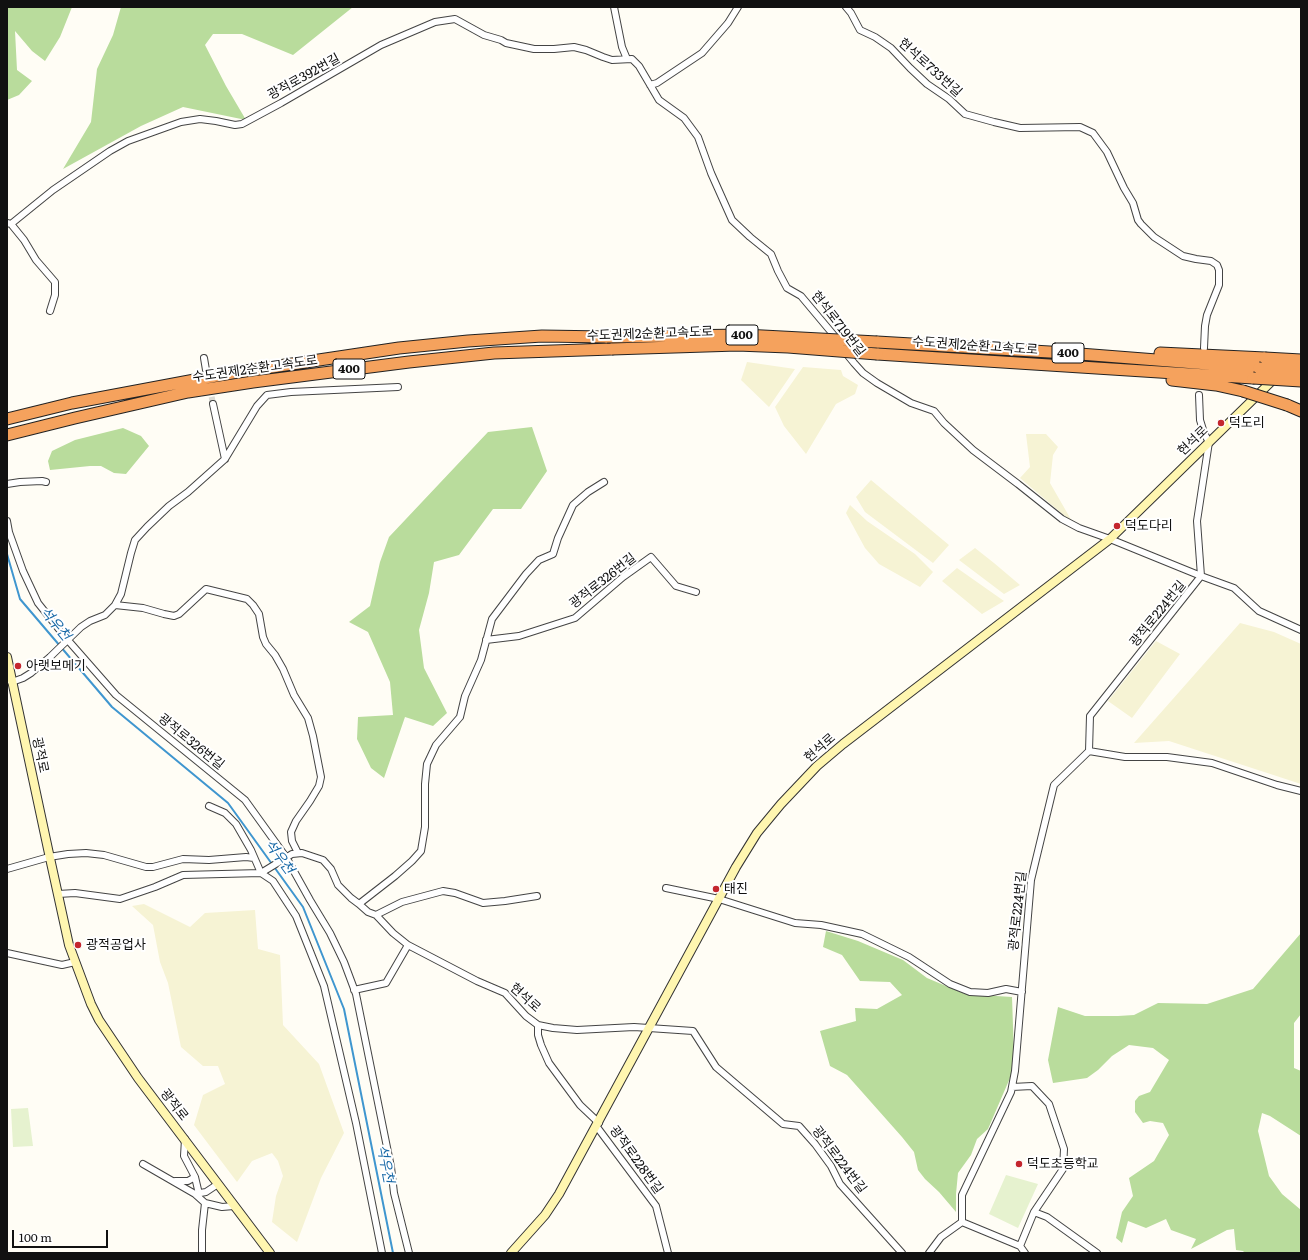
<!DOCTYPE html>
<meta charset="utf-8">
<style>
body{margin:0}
#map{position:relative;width:1308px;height:1260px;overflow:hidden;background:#fffdf5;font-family:Literata,serif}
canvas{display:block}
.frame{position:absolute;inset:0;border:8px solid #111;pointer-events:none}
.scale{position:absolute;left:12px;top:1230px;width:96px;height:18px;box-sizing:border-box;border:2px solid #111;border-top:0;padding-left:5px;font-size:12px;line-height:14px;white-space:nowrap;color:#111;-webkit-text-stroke:3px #fff;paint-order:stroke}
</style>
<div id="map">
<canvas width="1308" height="1260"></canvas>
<div class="frame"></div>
<div class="scale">100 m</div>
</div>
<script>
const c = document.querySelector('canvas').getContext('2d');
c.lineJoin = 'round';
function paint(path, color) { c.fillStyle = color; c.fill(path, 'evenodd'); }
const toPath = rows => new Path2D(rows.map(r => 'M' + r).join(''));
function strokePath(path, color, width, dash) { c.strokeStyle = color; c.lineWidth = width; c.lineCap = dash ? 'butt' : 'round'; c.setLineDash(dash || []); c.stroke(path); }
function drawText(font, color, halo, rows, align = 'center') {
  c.font = font + ' Literata,"Noto Sans KR",serif'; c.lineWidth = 4; c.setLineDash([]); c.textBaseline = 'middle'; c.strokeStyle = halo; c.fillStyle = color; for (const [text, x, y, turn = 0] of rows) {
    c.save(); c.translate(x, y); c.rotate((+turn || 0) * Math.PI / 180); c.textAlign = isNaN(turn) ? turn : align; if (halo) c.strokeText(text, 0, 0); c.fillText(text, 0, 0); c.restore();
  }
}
paint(toPath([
 [747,362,795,369,769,407,741,380],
 [803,367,841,370,843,376,858,385,855,394,836,404,806,454,784,426,775,407],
 [1026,434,1046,434,1058,447,1053,455,1050,483,1073,523,1020,478,1030,467],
 [871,480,949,545,933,563,865,512,856,497],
 [850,505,867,521,915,554,933,572,920,587,879,564,865,548,846,513],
 [975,548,994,563,1020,585,1004,594,959,560],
 [957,568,1004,601,982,614,942,581],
 [1240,623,1274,632,1301,644,1301,784,1169,741,1134,743],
 [1156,641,1180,654,1132,718,1108,701],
 [144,904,190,927,205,913,255,910,258,949,280,955,283,1025,319,1064,344,1133,321,1178,297,1242,272,1222,276,1196,283,1176,278,1161,272,1153,252,1161,237,1182,194,1125,203,1095,225,1084,218,1066,203,1066,181,1047,168,983,160,962,153,925,132,906]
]), '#f6f3d4');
paint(toPath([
 [7,7,72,7,60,37,45,61,32,51,15,31,17,70,32,81,19,95,7,100],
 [121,7,353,7,293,55,242,34,213,34,205,45,226,86,246,120,183,107,141,126,63,169,91,122,97,69,113,35],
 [532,427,547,471,521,509,493,509,459,555,434,562,429,593,419,630,424,668,447,713,433,726,405,717,384,778,371,768,357,739,358,717,393,715,390,682,368,632,349,622,370,606,380,562,389,537,488,432],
 [123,428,141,436,149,446,126,474,114,473,101,466,90,466,50,470,48,461,52,451,75,440],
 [826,931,858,941,903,960,927,978,965,994,1012,997,1014,1055,1013,1071,988,1129,977,1139,971,1155,958,1173,956,1194,956,1212,939,1192,925,1179,918,1170,914,1152,902,1137,847,1075,830,1066,820,1031,856,1021,855,1008,877,1009,902,995,890,982,860,981,842,955,823,947],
 [1301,933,1301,1014,1294,1023,1294,1068,1301,1071,1301,1136,1270,1116,1262,1113,1258,1131,1269,1176,1282,1194,1301,1210,1301,1253,1245,1253,1243,1251,1236,1250,1234,1229,1227,1230,1191,1249,1196,1239,1171,1230,1166,1219,1146,1228,1128,1221,1122,1243,1116,1238,1122,1212,1133,1196,1129,1178,1154,1161,1169,1135,1163,1123,1150,1121,1143,1123,1135,1112,1135,1101,1139,1096,1150,1092,1169,1060,1153,1048,1129,1045,1112,1056,1098,1070,1087,1078,1053,1083,1048,1060,1058,1007,1085,1016,1118,1016,1134,1015,1158,1003,1207,1004,1253,989]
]), '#b9dc9c');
paint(toPath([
 [28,1108,33,1146,13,1147,11,1109],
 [1006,1175,1038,1184,1018,1228,989,1214]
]), '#e6f2cf');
strokePath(toPath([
 [7,554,20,599,112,707,228,803,303,907,344,1009,393,1253]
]), '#3f96cf', 2);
strokePath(toPath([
 [210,388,213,404]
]), '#dbdad3', 6, [6, 3]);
const street = toPath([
 [614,7,622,47,627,59],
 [846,7,851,13,860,30,875,37,891,48,910,68,927,84,949,99,965,114,994,122,1020,128,1080,127,1093,133,1107,152,1124,188,1133,203,1138,220,1141,224,1154,237,1183,256,1196,259,1211,261,1217,265,1219,270,1219,285,1207,315,1205,326,1204,348],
 [650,85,657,83,702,53,728,23,738,7],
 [7,223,11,224,53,190,110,151,128,141,181,122,200,119,216,121,235,125,242,124,281,103,381,45,435,22,455,19,484,35,501,40,506,43,534,49,554,49,574,47,586,50,603,57,612,60,632,59,639,66,659,100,684,118,698,137,711,173,732,220,750,237,771,254,778,271,787,288,801,296,837,339],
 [11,224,24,240,36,260,55,282,55,295,50,311],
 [845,352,854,363,863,373,877,383,911,403,934,411,944,423,973,450,1018,484,1062,519,1079,528,1110,539,1201,576,1234,588,1259,611,1301,630],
 [204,358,206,370],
 [213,404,225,459],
 [7,484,20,482,42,481,46,482],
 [7,521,9,532,23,571,38,603,66,638,116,695,245,800,286,857,310,900,330,933,344,962,356,994,391,1167,394,1193,409,1253],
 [115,605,121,594,131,553,135,540,147,527,169,506,188,492,225,459,257,406,267,395,291,392,398,387],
 [486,640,519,636,575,618,623,577,651,557,676,586,696,592],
 [7,679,12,682,23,678,31,673,50,657,81,627,90,621,105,615,115,605,143,608,164,614,174,616,179,614,206,589,247,599,253,605,259,614,263,637,266,644,275,655,283,669,294,695,308,718,313,736,321,777,319,786,310,801,296,821,291,832,292,841,298,853],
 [1089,751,1125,757,1167,757,1212,763,1277,785,1301,791],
 [209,806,225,813,236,824,251,850,261,873,273,881,296,916,324,986,356,1123,382,1253],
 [7,869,49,857,68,854,86,853,104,855,146,867,153,867,183,859,209,860,246,857,254,858],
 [666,888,719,899,795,923,821,925,862,934,909,957,950,984,970,992,988,993,1006,989,1022,992],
 [58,894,75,893,120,899,155,887,183,875,261,873,292,854,302,853,323,860,331,869,338,885,351,898,359,904,368,912,376,915,402,902,443,891,455,893,483,903,505,901,537,896],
 [359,904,395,876,412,861,421,851,425,827,425,784,427,764,436,745,460,717,465,696,481,660,492,619,526,574,539,560,553,554,558,538,573,505,588,492,604,482],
 [376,915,393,933,408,945,477,981,505,993,526,1016,538,1025,553,1028,577,1030,634,1027,693,1031,716,1067,783,1124,799,1126,815,1144,831,1166,840,1184,902,1253],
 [7,953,62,965,75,962],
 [354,990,386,983,408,945],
 [538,1025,538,1035,541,1045,549,1063,580,1105,599,1123],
 [1012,1087,1032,1086,1049,1104,1064,1149,1063,1169,1034,1212],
 [597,1127,656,1206,668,1253],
 [185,1139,184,1156,195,1177,199,1194],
 [143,1164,195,1194,206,1192,218,1184],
 [175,1181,188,1181,195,1177],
 [195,1194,205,1203,222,1207,234,1206],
 [962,1222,1020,1246,1025,1253],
 [1020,1246,1034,1212,1047,1217,1097,1253],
 [202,1253,202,1230,205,1203],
 [929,1253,941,1237,962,1222,962,1195,1011,1092,1015,1071,1031,880,1054,785,1089,751,1090,716,1201,576,1197,521,1209,442,1204,433,1200,420,1199,395]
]);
const secondary = toPath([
 [7,657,48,849,69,945,91,1004,99,1020,138,1078,270,1253],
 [511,1253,545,1215,559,1194,736,867,757,833,781,804,817,766,843,744,1110,539,1275,378]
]);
const highway = toPath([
 [877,342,1067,353,1259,368],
 [1160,353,1265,358],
 [877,354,1253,378],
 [1172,380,1216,385,1243,391],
 [1287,405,1301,411],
 [7,419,72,403,232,373,399,348,468,341,542,336,607,337],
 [7,435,75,418,188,392,253,382,409,362,494,353,612,349]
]);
strokePath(street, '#444', 8);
strokePath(secondary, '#333', 10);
strokePath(highway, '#222', 13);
strokePath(street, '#fff', 6);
strokePath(secondary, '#fff6b0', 8);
strokePath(highway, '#f5a25d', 11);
const highwayBridge = toPath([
 [607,337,744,335,877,342],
 [612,349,737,345,788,347,877,354],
 [1265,358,1301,360],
 [1259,368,1301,370],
 [1253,378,1301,381],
 [1243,391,1287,405]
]);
strokePath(highwayBridge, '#222', 13, []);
strokePath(highwayBridge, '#f5a25d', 11);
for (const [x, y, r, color] of [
 [1221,423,4,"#c4262e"],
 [1117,526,4,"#c4262e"],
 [18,666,4,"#c4262e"],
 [716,889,4,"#c4262e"],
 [78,945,4,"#c4262e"],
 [1019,1164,4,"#c4262e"]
]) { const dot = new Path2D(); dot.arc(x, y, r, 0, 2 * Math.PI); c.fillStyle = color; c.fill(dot); strokePath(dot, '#fff', 1.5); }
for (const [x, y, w] of [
 [742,335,32],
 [1068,353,32],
 [349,369,32]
]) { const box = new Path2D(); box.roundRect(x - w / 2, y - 10, w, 20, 3); c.fillStyle = '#fff'; c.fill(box); strokePath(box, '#111', 1); }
drawText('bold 12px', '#111', null, [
 ["400",742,335],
 ["400",1068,353],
 ["400",349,369]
]);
drawText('13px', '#111', '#fff', [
 ["현석로733번길",930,68,42],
 ["광적로392번길",304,77,-29],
 ["현석로719번길",838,324,52],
 ["수도권제2순환고속도로",650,334,-2],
 ["수도권제2순환고속도로",975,346,4],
 ["수도권제2순환고속도로",255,369,-8],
 ["현석로",1193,441,-44],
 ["광적로326번길",603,581,-38],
 ["광적로224번길",1158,614,-51],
 ["광적로326번길",191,742,39],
 ["현석로",820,748,-41],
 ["광적로",40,755,78],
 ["광적로224번길",1018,911,-84],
 ["현석로",525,998,42],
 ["광적로",174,1105,52],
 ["광적로228번길",636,1160,54],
 ["광적로224번길",839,1160,53]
]);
drawText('13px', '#111', '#fff', [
 ["덕도리",1229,423],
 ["덕도다리",1125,526],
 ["아랫보메기",26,666],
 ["태진",724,889],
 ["광적공업사",86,945],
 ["덕도초등학교",1027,1164]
], 'left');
drawText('italic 14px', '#1768a6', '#fff', [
 ["석우천",55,624,50],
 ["석우천",279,857,54],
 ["석우천",385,1164,79]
]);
</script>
